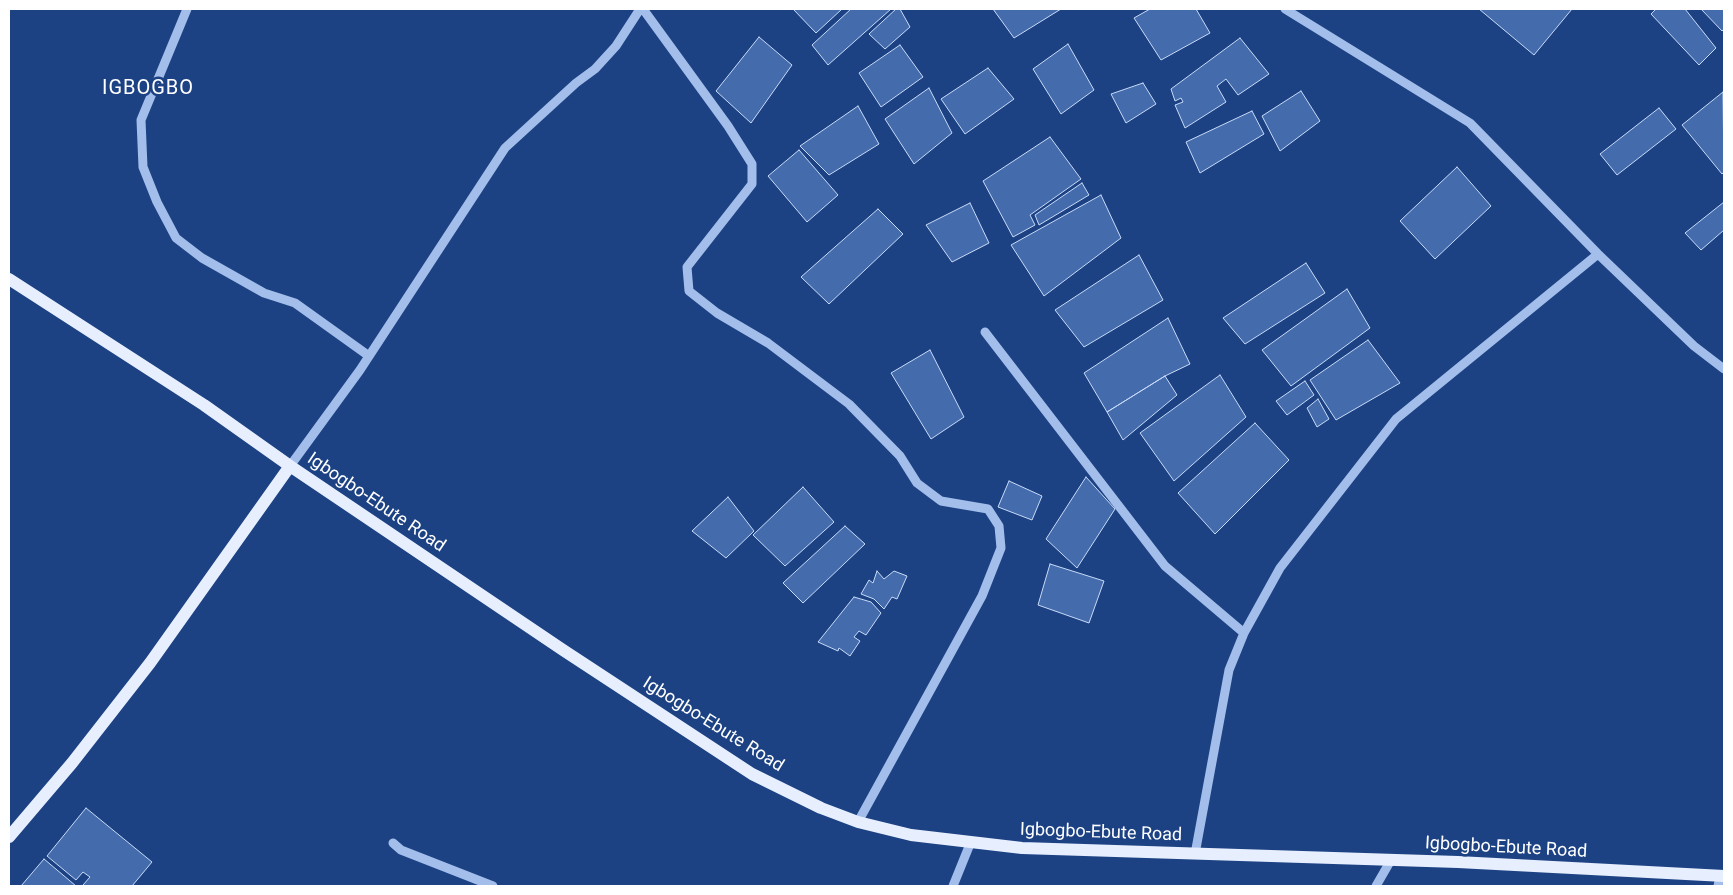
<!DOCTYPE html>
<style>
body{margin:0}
#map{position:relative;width:1733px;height:895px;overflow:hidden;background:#1c4284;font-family:Roboto,sans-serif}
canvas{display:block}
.frame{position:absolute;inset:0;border:10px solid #fff;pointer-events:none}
</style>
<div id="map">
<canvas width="1733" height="895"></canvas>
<div class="frame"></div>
</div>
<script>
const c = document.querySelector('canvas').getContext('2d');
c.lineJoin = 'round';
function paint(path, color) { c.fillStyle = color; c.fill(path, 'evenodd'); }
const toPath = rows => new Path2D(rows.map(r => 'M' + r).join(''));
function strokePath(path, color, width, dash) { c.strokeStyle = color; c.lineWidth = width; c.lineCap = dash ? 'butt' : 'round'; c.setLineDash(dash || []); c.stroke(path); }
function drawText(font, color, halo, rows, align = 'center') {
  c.font = font + ' Roboto,sans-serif'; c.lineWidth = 5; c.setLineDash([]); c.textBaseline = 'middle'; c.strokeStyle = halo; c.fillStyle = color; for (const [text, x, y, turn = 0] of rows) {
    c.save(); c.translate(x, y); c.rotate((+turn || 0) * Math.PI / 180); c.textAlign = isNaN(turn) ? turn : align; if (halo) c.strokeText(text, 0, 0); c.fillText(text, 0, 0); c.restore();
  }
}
const building = toPath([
 [793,9,842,9,816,33,793,9],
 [851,9,891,9,828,65,812,45,851,9],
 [896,9,900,9,910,27,885,49,869,34,896,9],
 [993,9,1061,9,1014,38,993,9],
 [1150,9,1196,9,1210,33,1161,60,1134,18,1150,9],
 [1479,9,1572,9,1534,55,1479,9],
 [1656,9,1685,9,1716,48,1699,65,1651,14,1656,9],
 [1701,9,1724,9,1724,29,1722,31,1701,9],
 [759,37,792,65,751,123,716,91,759,37],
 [1240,38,1269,74,1238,95,1226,79,1217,86,1226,102,1185,128,1175,105,1183,102,1181,98,1175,101,1171,89,1240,38],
 [1068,44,1094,90,1061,114,1033,69,1068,44],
 [900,45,923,77,881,107,859,73,900,45],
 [988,68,1014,99,965,134,941,99,988,68],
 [1143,83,1156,104,1126,123,1111,94,1143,83],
 [929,88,952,133,914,164,885,119,929,88],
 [1301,91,1320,121,1280,151,1262,116,1301,91],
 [1723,92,1724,172,1722,174,1682,125,1723,92],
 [858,106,879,144,829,175,800,146,858,106],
 [1659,108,1676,129,1617,175,1600,154,1659,108],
 [1252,111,1264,134,1200,173,1186,142,1252,111],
 [1050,137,1081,179,1030,215,1035,225,1013,237,983,181,1050,137],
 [799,150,838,195,807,222,768,176,799,150],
 [1457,167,1491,206,1435,259,1400,221,1457,167],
 [1082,183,1089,195,1039,225,1035,215,1082,183],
 [1101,195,1121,238,1044,296,1011,245,1101,195],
 [1724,202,1724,230,1701,250,1685,233,1724,202],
 [970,203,989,243,952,262,926,225,970,203],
 [878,209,903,234,829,304,801,277,878,209],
 [1139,255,1163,300,1084,347,1055,310,1139,255],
 [1306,263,1325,293,1245,344,1223,318,1306,263],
 [1347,289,1370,328,1291,386,1262,350,1347,289],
 [1168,318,1190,364,1165,376,1107,412,1084,373,1168,318],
 [1368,340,1400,383,1336,420,1310,380,1368,340],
 [930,350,964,417,931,439,891,373,930,350],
 [1220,375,1246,417,1174,481,1140,433,1220,375],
 [1165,376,1177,395,1123,440,1107,412,1165,376],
 [1305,381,1314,395,1287,415,1276,401,1305,381],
 [1318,399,1329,419,1317,427,1307,408,1318,399],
 [1255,423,1289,460,1215,534,1178,493,1255,423],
 [1086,477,1115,509,1077,568,1046,539,1086,477],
 [1009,481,1042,496,1032,520,998,507,1009,481],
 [803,487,834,522,785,566,753,535,803,487],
 [728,497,754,531,726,558,692,531,728,497],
 [845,526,865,544,803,603,783,583,845,526],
 [1050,564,1104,581,1089,623,1038,605,1050,564],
 [877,571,884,579,894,571,907,576,897,599,892,597,884,609,874,599,861,594,869,580,873,583,877,571],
 [854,597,871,602,881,613,866,635,859,631,854,637,860,641,850,656,839,648,838,651,818,642,854,597],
 [86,808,152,862,132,886,85,886,83,885,90,877,83,872,76,880,47,856,86,808],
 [44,859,76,886,21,886,44,859]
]);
paint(building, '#446cad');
strokePath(building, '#c8daf8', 1);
strokePath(toPath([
 [187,9,141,120,143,167,157,202,176,238,202,258,264,293,295,303,369,356],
 [643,9,728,126,752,164,752,184,687,267,689,291,717,313,768,343,849,404,900,456,917,483,941,501,988,509,999,526,1001,548,982,596,858,822],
 [1285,9,1470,123,1598,254,1694,346,1724,369],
 [985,332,1165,566,1244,633],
 [290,466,360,370,505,148,576,83,595,69,616,46,640,9],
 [393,843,401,850,493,886],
 [1195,854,1229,670,1244,633,1280,568,1396,419,1598,254],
 [953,886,970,844],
 [1376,886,1391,860],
 [1718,886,1720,876]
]), '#a3beeb', 9);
strokePath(toPath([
 [9,279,204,405,290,466,563,650,752,774,821,808,858,822,911,835,1022,848,1458,862,1724,876],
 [9,837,72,763,150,663,290,466]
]), '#e7effe', 12);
drawText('18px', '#fff', '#1c4284', [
 ["Igbogbo-Ebute Road",376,503,34],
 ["Igbogbo-Ebute Road",713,725,32],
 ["Igbogbo-Ebute Road",1101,833,2],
 ["Igbogbo-Ebute Road",1506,848,3]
]);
c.letterSpacing = '1px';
drawText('20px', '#fff', '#1c4284', [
 ["IGBOGBO",148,89]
]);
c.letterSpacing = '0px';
</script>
